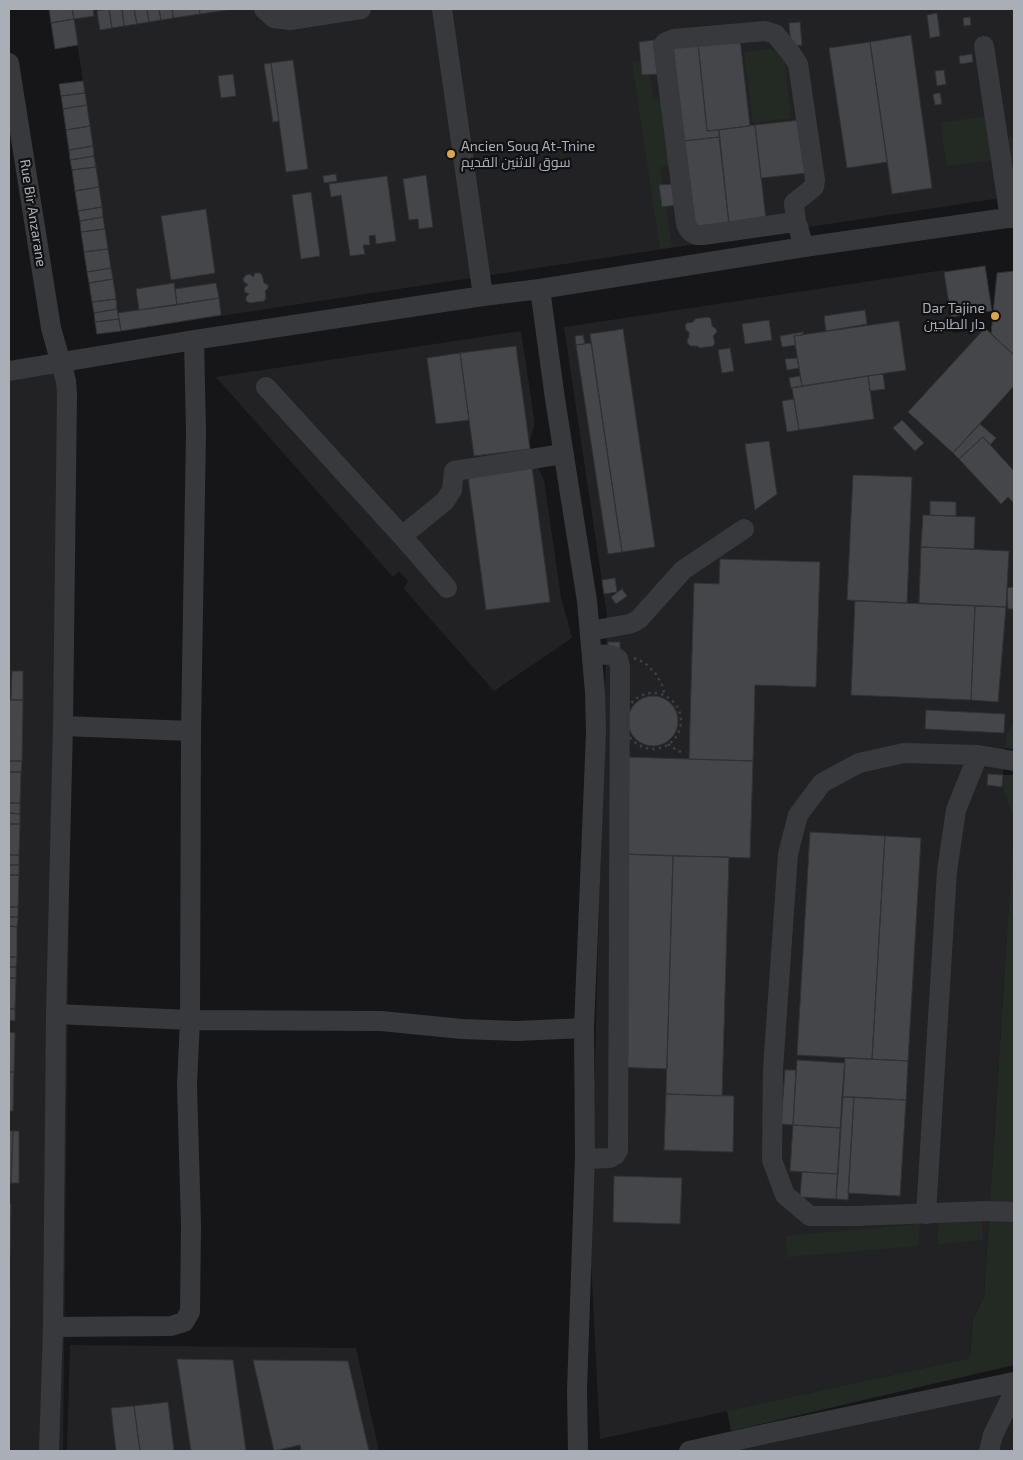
<!DOCTYPE html>
<meta charset="utf-8">
<style>
body{margin:0}
#map{position:relative;width:1023px;height:1460px;overflow:hidden;background:#161618;font-family:"Exo 2",sans-serif}
canvas{display:block}
.frame{position:absolute;inset:0;border:10px solid #aaaeb6;pointer-events:none}
</style>
<div id="map">
<canvas width="1023" height="1460"></canvas>
<div class="frame"></div>
</div>
<script>
const c = document.querySelector('canvas').getContext('2d');
c.lineJoin = 'round';
function paint(path, color) { c.fillStyle = color; c.fill(path, 'evenodd'); }
const toPath = rows => new Path2D(rows.map(r => 'M' + r).join(''));
function strokePath(path, color, width, dash) { c.strokeStyle = color; c.lineWidth = width; c.lineCap = dash ? 'butt' : 'round'; c.setLineDash(dash || []); c.stroke(path); }
function drawText(font, color, halo, rows, align = 'center') {
  c.font = font + ' "Exo 2",Cairo,sans-serif'; c.lineWidth = 4.5; c.setLineDash([]); c.textBaseline = 'middle'; c.strokeStyle = halo; c.fillStyle = color; for (const [text, x, y, turn = 0] of rows) {
    c.save(); c.translate(x, y); c.rotate((+turn || 0) * Math.PI / 180); c.textAlign = isNaN(turn) ? turn : align; if (halo) c.strokeText(text, 0, 0); c.fillText(text, 0, 0); c.restore();
  }
}
paint(toPath([
 [72,9,1014,9,1014,196,121,331],
 [944,270,953,333,985,328,1014,355,1014,720,1006,735,1002,786,1014,819,1014,823,984,1297,973,1318,970,1358,600,1439,590,1241,607,615,564,327],
 [521,331,534,418,534,427,529,443,532,467,538,467,544,480,561,597,572,638,494,691,404,589,408,581,399,571,393,577,216,377],
 [75,357,63,1451,9,1451,9,367],
 [70,1345,356,1348,379,1451,67,1451],
 [1014,1374,1014,1451,689,1451]
]), '#222225');
paint(toPath([
 [771,49,784,57,791,118,753,123,744,52],
 [641,61,642,75,650,75,653,99,664,98,671,166,661,167,662,185,659,185,662,207,666,207,672,247,660,249,632,62],
 [986,116,993,160,947,166,940,123],
 [1014,137,1014,170,1010,170,1006,139],
 [1014,720,1014,749,1005,748,1006,735],
 [1014,774,1014,819,1002,787,1003,775,1011,775],
 [1014,823,1014,1365,731,1431,727,1411,970,1358,973,1318,984,1297],
 [982,1219,983,1240,937,1244,939,1222],
 [920,1224,918,1246,787,1257,786,1236]
]), '#232a23');
const building = toPath([
 [49,9,72,9,74,19,51,23,49,9],
 [72,9,93,9,94,16,74,19,72,9],
 [109,9,112,28,100,30,97,11,109,9],
 [109,9,122,9,124,26,112,28,109,9],
 [122,9,134,9,137,24,124,26,122,9],
 [134,9,147,9,149,22,137,24,134,9],
 [147,9,159,9,161,20,149,22,147,9],
 [159,9,172,9,173,18,161,20,159,9],
 [172,9,199,9,200,14,173,18,172,9],
 [199,9,234,9,200,14,199,9],
 [937,13,940,36,930,38,927,15,937,13],
 [970,17,971,25,964,26,963,18,970,17],
 [74,19,78,45,55,49,51,23,74,19],
 [800,22,802,45,791,46,789,23,800,22],
 [911,35,932,188,892,194,870,42,911,35],
 [740,39,750,126,707,131,698,43,740,39],
 [654,40,658,74,642,75,639,42,654,40],
 [870,42,887,162,847,168,829,48,870,42],
 [698,43,707,131,719,130,719,137,684,141,673,46,698,43],
 [972,54,973,62,960,64,959,56,972,54],
 [293,60,308,169,286,172,271,63,293,60],
 [271,63,279,121,273,122,264,64,271,63],
 [944,70,946,84,937,86,935,71,944,70],
 [233,74,236,96,221,98,218,76,233,74],
 [83,81,85,93,61,96,59,84,83,81],
 [85,93,87,105,63,109,61,96,85,93],
 [940,93,942,104,935,105,933,94,940,93],
 [87,105,90,126,66,130,63,109,87,105],
 [801,120,807,173,761,178,755,125,801,120],
 [755,125,766,220,729,224,719,130,755,125],
 [90,126,93,146,69,150,66,130,90,126],
 [719,137,729,224,693,228,684,141,719,137],
 [93,146,94,156,70,160,69,150,93,146],
 [94,156,96,167,72,170,70,160,94,156],
 [96,167,99,187,75,191,72,170,96,167],
 [336,174,337,181,324,183,323,176,336,174],
 [426,175,433,227,419,229,418,219,409,220,403,179,426,175],
 [387,176,396,241,376,244,375,235,369,236,370,245,363,245,365,254,350,256,341,195,331,197,329,184,387,176],
 [674,184,676,205,662,207,659,185,674,184],
 [99,187,102,207,78,211,75,191,99,187],
 [311,192,320,256,301,259,292,195,311,192],
 [102,207,103,217,80,221,78,211,102,207],
 [206,209,215,273,171,280,161,216,206,209],
 [103,217,105,229,81,232,80,221,103,217],
 [105,229,108,249,84,252,81,232,105,229],
 [108,249,111,268,87,272,84,252,108,249],
 [985,266,992,311,951,317,944,272,985,266],
 [111,268,113,279,89,283,87,272,111,268],
 [1014,271,1014,355,991,334,997,273,1014,271],
 [255,273,260,273,262,275,264,283,268,285,268,288,265,291,266,298,264,301,250,303,246,301,246,297,249,294,245,292,244,288,248,285,244,282,243,279,246,275,250,274,253,277,255,273],
 [113,279,116,299,92,302,89,283,113,279],
 [174,283,177,305,139,310,136,289,174,283],
 [216,283,219,298,177,305,175,289,216,283],
 [219,298,221,315,121,331,118,313,219,298],
 [116,299,117,309,94,313,92,302,116,299],
 [117,309,119,319,95,322,94,313,117,309],
 [865,310,867,324,826,331,824,316,865,310],
 [708,317,711,319,712,326,716,329,717,332,713,336,715,343,713,346,700,348,697,346,691,346,688,344,687,340,689,337,689,332,686,330,685,325,687,323,693,322,695,319,708,317],
 [119,319,121,331,97,334,95,322,119,319],
 [769,320,772,340,745,344,742,324,769,320],
 [899,321,906,370,802,386,794,336,899,321],
 [985,328,1014,355,1014,386,953,453,908,412,985,328],
 [623,329,655,547,622,552,590,334,623,329],
 [803,332,803,335,794,336,796,345,782,347,780,336,803,332],
 [583,335,585,344,576,345,575,336,583,335],
 [591,343,622,552,608,554,576,345,591,343],
 [516,346,530,449,474,456,460,353,516,346],
 [730,348,734,371,722,373,718,350,730,348],
 [460,353,469,420,436,424,427,358,460,353],
 [797,358,799,368,787,370,785,359,797,358],
 [883,374,885,389,870,391,868,376,883,374],
 [800,376,802,386,791,388,789,378,800,376],
 [868,376,874,419,799,430,792,388,868,376],
 [794,399,799,430,787,432,782,401,794,399],
 [902,420,924,443,915,451,893,428,902,420],
 [980,424,996,438,990,445,983,437,959,459,953,453,980,424],
 [983,437,1014,471,1014,503,1008,497,1001,504,959,459,983,437],
 [769,441,777,494,755,510,745,444,769,441],
 [532,467,550,602,486,610,468,476,532,467],
 [853,475,912,477,907,603,847,600,853,475],
 [930,501,956,502,956,516,930,515,930,501],
 [923,515,975,517,974,549,921,547,923,515],
 [921,547,1009,551,1006,607,919,603,921,547],
 [720,559,820,562,816,687,755,685,753,761,689,759,694,583,719,584,720,559],
 [615,578,617,592,604,594,602,580,615,578],
 [1014,587,1014,609,1008,609,1007,588,1014,587],
 [622,589,627,596,616,604,611,597,622,589],
 [855,601,975,606,971,700,851,695,855,601],
 [975,606,1006,607,998,702,971,700,975,606],
 [608,642,620,642,620,650,608,651,608,642],
 [12,671,23,671,23,700,11,700,12,671],
 '628 721a25 25 0 1 1 50 0a25 25 0 1 1-50 0Z',
 [9,700,23,700,22,761,9,761,9,700],
 [926,710,1005,714,1004,733,925,729,926,710],
 [624,757,753,761,750,858,622,854,624,757],
 [9,761,22,761,21,772,9,772,9,761],
 [9,772,21,772,20,803,9,803,9,772],
 [988,774,1003,775,1002,787,987,785,988,774],
 [9,803,20,803,20,814,9,813,9,803],
 [9,813,20,814,20,824,9,824,9,813],
 [9,824,20,824,19,855,9,855,9,824],
 [810,832,885,836,872,1059,797,1055,810,832],
 [885,836,921,838,908,1061,872,1059,885,836],
 [622,854,673,856,667,1069,615,1067,622,854],
 [9,855,19,855,19,865,9,865,9,855],
 [673,856,729,857,722,1096,666,1094,673,856],
 [9,865,19,865,19,875,9,875,9,865],
 [9,875,19,875,18,907,9,907,9,875],
 [9,907,18,907,18,917,9,917,9,907],
 [9,917,18,917,17,927,9,926,9,917],
 [9,926,17,927,17,957,9,957,9,926],
 [9,957,17,957,16,967,9,967,9,957],
 [9,967,16,967,16,978,9,978,9,967],
 [9,978,16,978,15,1009,9,1009,9,978],
 [9,1009,15,1009,15,1021,9,1020,9,1009],
 [9,1032,15,1033,14,1072,9,1072,9,1032],
 [845,1058,908,1061,906,1100,842,1097,845,1058],
 [797,1060,845,1063,841,1128,793,1125,797,1060],
 [785,1070,796,1070,793,1125,781,1124,785,1070],
 [9,1072,14,1072,13,1111,9,1111,9,1072],
 [666,1094,734,1096,733,1152,664,1150,666,1094],
 [842,1097,854,1097,848,1200,836,1199,842,1097],
 [854,1097,906,1100,900,1196,848,1193,854,1097],
 [793,1125,841,1128,838,1174,790,1171,793,1125],
 [9,1131,13,1131,11,1183,9,1183,9,1131],
 [13,1131,19,1131,19,1183,11,1183,13,1131],
 [802,1172,838,1174,836,1199,800,1197,802,1172],
 [614,1176,682,1178,680,1224,613,1222,614,1176],
 [9,1204,11,1204,10,1257,9,1257,9,1204],
 [9,1285,10,1285,10,1328,9,1328,9,1285],
 [177,1359,233,1360,246,1451,191,1451,177,1359],
 [253,1360,348,1361,369,1451,301,1451,300,1445,274,1451,253,1360],
 [168,1402,174,1451,140,1451,134,1406,168,1402],
 [134,1406,140,1451,116,1451,111,1408,134,1406]
]);
paint(building, '#45464a');
strokePath(building, '#303134', 1);
strokePath(toPath([
 [634,658,645,663,656,674,662,685,665,696],
 '625 721a28 28 0 1 1 56 0a28 28 0 1 1-56 0Z',
 [668,744,678,751,685,753]
]), '#3e3f43', 2.5, [2.5, 4]);
strokePath(toPath([
 [264,9,274,18,290,20,361,9],
 [442,9,483,296],
 [984,46,1010,218],
 [9,63,51,328,66,381,67,394,63,726,56,1014,53,1327,49,1451],
 [796,222,794,203,814,187,815,180,798,64,790,52,775,34,765,31,674,39,666,42,663,45,686,224,688,228,691,232,696,235,703,235,794,222,796,222,798,227,804,247],
 [540,289,555,399,587,601,595,692,596,732,584,1028,585,1156,577,1390,578,1451],
 [9,371,194,340,483,296,540,289,804,247,1014,217],
 [266,387,402,536,447,588],
 [402,536,445,501,452,490,454,471,563,454],
 [590,631,629,624,634,622,639,619,683,570,744,529],
 [63,726,191,731],
 [1014,761,978,755,904,753,859,763,822,783,798,815,788,854,773,1069,772,1160,785,1195,810,1216,857,1216,986,1211,1014,1212],
 [56,1014,190,1020,381,1021,462,1029,517,1031,584,1028],
 [585,1159,610,1158,615,1155,618,1150,620,667,618,659,611,655,593,654],
 [926,1214,947,871,956,810,978,755],
 [53,1327,171,1326,184,1322,190,1312,191,1224,187,1085,190,1020,191,731,196,432,194,340],
 [689,1451,765,1434,1014,1382],
 [989,1451,993,1435,1014,1392]
]), '#38393c', 20);
for (const [x, y, r, color] of [
 [451,154,5,"#dba74b"],
 [995,316,5,"#dba74b"]
]) { const dot = new Path2D(); dot.arc(x, y, r, 0, 2 * Math.PI); c.fillStyle = color; c.fill(dot); strokePath(dot, '#111113', 2); }
drawText('14px', '#aaaeb6', '#111113', [
 ["Ancien Souq At-Tnine",461,146],
 ["سوق الاثنين القديم",461,162],
 ["Dar Tajine",985,308,"right"],
 ["دار الطاجين",985,324,"right"]
], 'left');
drawText('14px', '#aaaeb6', '#111113', [
 ["Rue Bir Anzarane",33,213,81]
]);
</script>
